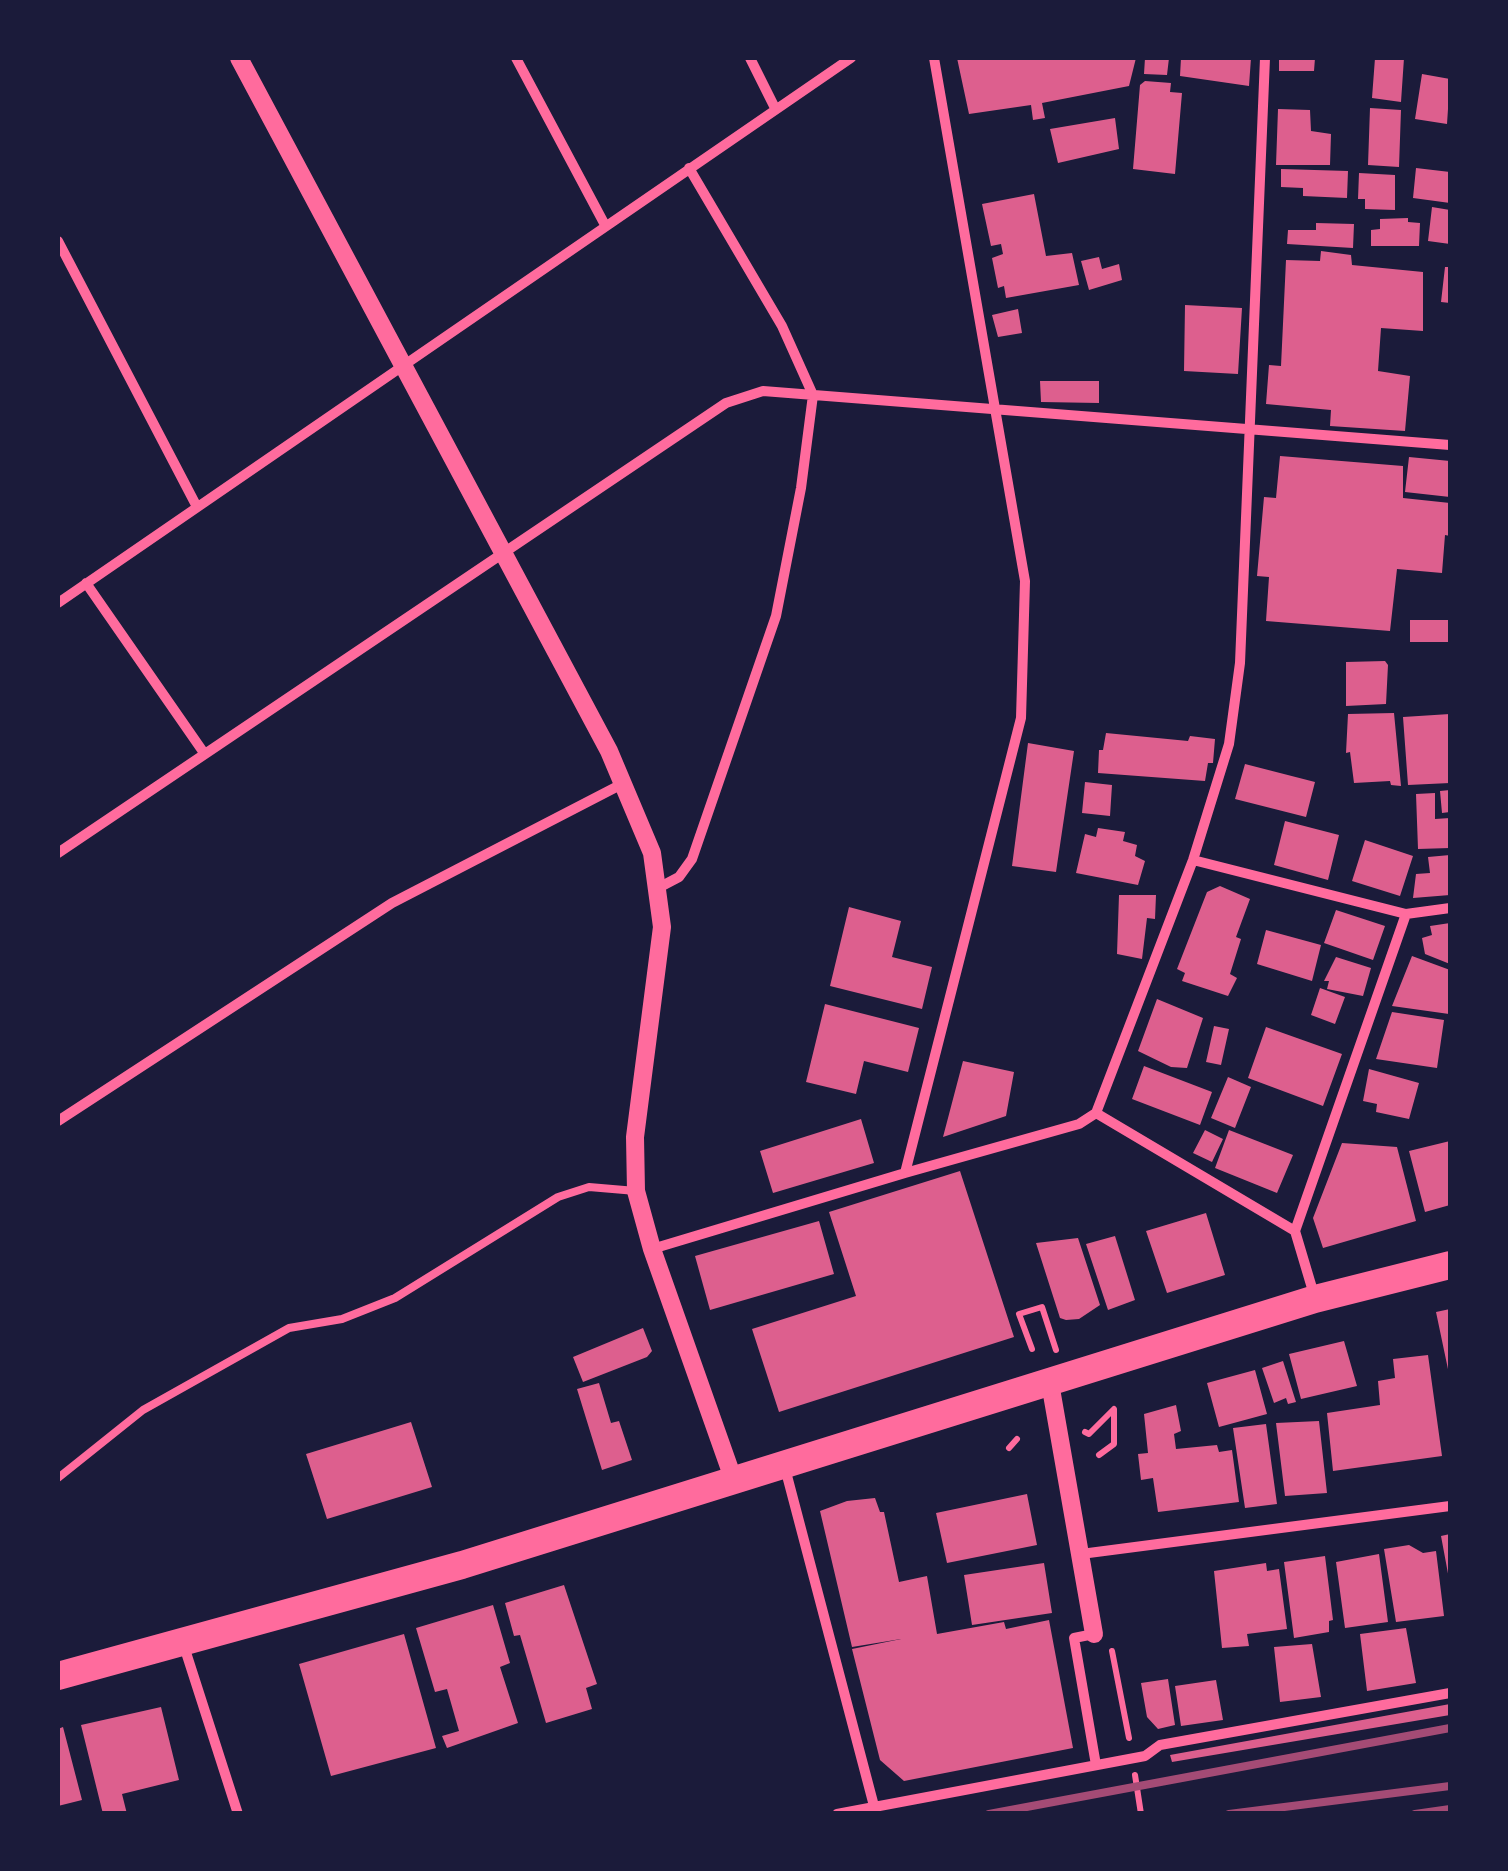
<!DOCTYPE html>
<style>
body{margin:0}
#map{position:relative;width:1508px;height:1871px;overflow:hidden;background:#1b1b3a;font-family:Manrope,sans-serif}
canvas{display:block}
.frame{position:absolute;inset:0;border:60px solid #1b1b3a;pointer-events:none}
</style>
<div id="map">
<canvas width="1508" height="1871"></canvas>
<div class="frame"></div>
</div>
<script>
const c = document.querySelector('canvas').getContext('2d');
c.lineJoin = 'round';
function paint(path, color) { c.fillStyle = color; c.fill(path, 'evenodd'); }
const toPath = rows => new Path2D(rows.map(r => 'M' + r).join(''));
function strokePath(path, color, width, dash) { c.strokeStyle = color; c.lineWidth = width; c.lineCap = dash ? 'butt' : 'round'; c.setLineDash(dash || []); c.stroke(path); }
paint(toPath([
 [957,58,1136,58,1129,86,1042,103,1045,118,1033,120,1031,105,969,114],
 [1145,58,1169,58,1167,75,1144,74],
 [1181,58,1251,58,1249,86,1180,76],
 [1279,58,1315,58,1314,71,1279,71],
 [1375,58,1404,58,1401,102,1372,98],
 [1422,74,1450,79,1447,124,1415,119],
 [1145,81,1171,83,1170,92,1182,93,1175,174,1133,169,1140,85],
 [1370,108,1401,110,1399,167,1368,165],
 [1278,109,1310,110,1311,131,1331,134,1330,165,1276,165],
 [1115,118,1119,149,1058,163,1050,129],
 [1416,168,1450,172,1450,203,1413,198],
 [1281,169,1348,171,1347,198,1303,196,1303,188,1281,187],
 [1359,173,1395,175,1395,210,1365,209,1365,199,1358,199],
 [1034,194,1046,256,1072,253,1079,285,1006,298,1004,286,998,288,992,258,1003,254,1001,244,991,246,982,204],
 [1432,207,1450,210,1450,244,1428,241],
 [1408,218,1408,222,1420,223,1419,246,1371,246,1371,230,1380,229,1380,219],
 [1316,223,1354,224,1353,248,1287,244,1288,230,1316,230],
 [1321,251,1351,255,1352,265,1423,272,1423,331,1381,328,1378,371,1410,376,1405,431,1330,426,1331,410,1266,404,1269,365,1281,366,1286,260,1320,261],
 [1099,257,1102,269,1119,264,1122,280,1089,290,1081,261],
 [1445,267,1450,267,1450,303,1441,302],
 [1185,305,1242,308,1238,374,1184,371],
 [1018,309,1022,333,998,337,992,315],
 [1040,381,1099,381,1099,403,1041,402],
 [1280,456,1403,466,1403,498,1450,503,1450,536,1445,535,1442,573,1397,569,1390,631,1266,621,1269,577,1257,576,1264,497,1276,498],
 [1409,457,1450,461,1450,497,1405,492],
 [1410,620,1450,620,1450,642,1410,642],
 [1385,661,1388,665,1386,704,1346,706,1346,662],
 [1394,713,1401,786,1391,785,1390,781,1354,783,1350,752,1346,753,1348,714],
 [1450,714,1450,783,1408,785,1403,717],
 [1106,733,1188,741,1190,736,1215,739,1213,763,1208,763,1205,781,1098,773,1099,750,1103,750],
 [1028,743,1074,751,1056,872,1012,866],
 [1245,764,1315,782,1306,817,1235,799],
 [1085,782,1112,785,1110,816,1082,813],
 [1450,790,1450,812,1442,813,1440,791],
 [1435,793,1435,819,1450,818,1450,848,1418,849,1416,794],
 [1285,821,1339,835,1328,880,1274,865],
 [1098,828,1125,832,1123,841,1137,845,1135,856,1145,861,1138,885,1076,873,1085,834,1096,837],
 [1365,840,1413,856,1400,896,1352,881],
 [1450,855,1450,895,1413,898,1416,874,1430,873,1428,857],
 [1220,886,1250,899,1236,937,1241,939,1230,974,1237,978,1228,996,1182,981,1185,973,1177,969,1207,892],
 [1119,895,1156,895,1155,919,1147,918,1142,959,1117,954],
 [849,907,901,921,892,957,932,967,922,1009,830,986],
 [1336,910,1385,926,1373,960,1324,943],
 [1450,923,1450,964,1425,954,1422,938,1432,935,1430,926],
 [1266,930,1321,945,1312,981,1257,964],
 [1412,956,1450,970,1449,1014,1392,1006],
 [1336,957,1371,968,1363,996,1327,989,1329,981,1324,981],
 [1320,988,1345,997,1335,1024,1311,1015],
 [1157,999,1203,1018,1187,1068,1171,1067,1138,1051],
 [825,1004,919,1028,908,1072,864,1061,856,1094,806,1082],
 [1392,1012,1444,1020,1437,1068,1376,1059],
 [1214,1026,1229,1029,1221,1065,1206,1062],
 [1266,1027,1342,1054,1323,1106,1248,1078],
 [963,1061,1014,1072,1006,1116,943,1137],
 [1144,1066,1212,1092,1200,1125,1132,1099],
 [1369,1069,1419,1083,1409,1119,1376,1112,1377,1104,1363,1101],
 [1228,1077,1251,1087,1235,1128,1211,1118],
 [861,1119,874,1163,773,1193,760,1151],
 [1205,1130,1223,1139,1212,1162,1193,1153],
 [1229,1130,1293,1155,1277,1193,1215,1168],
 [1450,1141,1450,1205,1425,1212,1409,1151],
 [1342,1143,1397,1147,1416,1221,1323,1248,1313,1218],
 [960,1171,1014,1337,779,1412,752,1329,856,1296,829,1212],
 [1206,1213,1225,1275,1167,1293,1146,1231],
 [819,1221,834,1274,710,1310,695,1256],
 [1115,1236,1135,1300,1108,1310,1086,1244],
 [1078,1238,1100,1305,1079,1319,1066,1320,1060,1318,1036,1243],
 [1450,1309,1450,1373,1449,1374,1436,1312],
 [643,1328,652,1351,647,1357,583,1382,573,1357],
 [1344,1341,1357,1386,1301,1399,1289,1354],
 [1428,1355,1442,1456,1333,1471,1327,1413,1380,1405,1378,1381,1395,1378,1393,1359],
 [1283,1361,1296,1402,1288,1404,1286,1398,1274,1403,1262,1368],
 [1255,1370,1267,1414,1219,1427,1207,1383],
 [599,1383,611,1423,619,1421,632,1460,602,1470,577,1389],
 [1176,1405,1181,1431,1174,1434,1176,1449,1217,1445,1219,1452,1232,1450,1239,1502,1158,1512,1153,1478,1141,1480,1138,1454,1148,1453,1144,1414],
 [1319,1421,1327,1493,1285,1496,1276,1423],
 [411,1422,432,1487,327,1519,306,1454],
 [1266,1424,1277,1504,1245,1508,1233,1428],
 [1027,1494,1037,1545,947,1563,936,1513],
 [875,1498,880,1512,884,1512,899,1582,927,1576,937,1634,1004,1622,1006,1629,1049,1620,1073,1748,904,1781,880,1760,852,1649,901,1639,852,1647,820,1511,847,1501],
 [1450,1534,1450,1579,1449,1579,1441,1536],
 [1409,1545,1423,1553,1436,1551,1444,1616,1396,1622,1384,1549],
 [1379,1554,1388,1622,1345,1628,1336,1562],
 [1325,1556,1333,1620,1329,1621,1329,1632,1294,1638,1284,1562],
 [1044,1563,1052,1613,972,1625,964,1575],
 [1266,1563,1267,1571,1279,1569,1287,1629,1247,1634,1249,1646,1222,1648,1214,1571],
 [564,1585,597,1684,586,1688,592,1709,546,1723,520,1635,514,1636,505,1603],
 [493,1605,510,1663,500,1667,518,1723,447,1748,442,1736,459,1731,447,1689,435,1692,416,1628],
 [1406,1628,1416,1683,1367,1691,1360,1634],
 [404,1634,436,1748,331,1776,299,1664],
 [1312,1644,1321,1697,1280,1702,1274,1647],
 [1168,1679,1175,1725,1158,1729,1147,1717,1141,1683],
 [1216,1680,1223,1720,1181,1726,1175,1686],
 [1450,1704,1450,1715,1172,1762,1170,1755],
 [161,1707,179,1780,122,1794,127,1814,103,1814,81,1725],
 [63,1727,82,1800,58,1806,58,1729]
]), '#dd5f8e');
strokePath(toPath([
 [1032,1349,1019,1314,1042,1307,1056,1350],
 [1085,1432,1089,1434,1114,1409,1114,1444,1099,1455],
 [1009,1448,1017,1439],
 [1112,1651,1129,1738],
 [1135,1775,1141,1814]
]), '#ff6b9d', 6);
strokePath(toPath([
 [58,1478,143,1410,289,1328,342,1319,395,1298,558,1197,589,1187,636,1191]
]), '#ff6b9d', 8);
strokePath(toPath([
 [516,58,605,225],
 [750,58,774,106],
 [58,241,196,505],
 [86,583,204,753],
 [58,603,851,58],
 [58,853,726,403,763,391,1450,445],
 [660,887,679,877,692,859,776,616,801,488,813,395,782,326,689,168],
 [1406,914,1450,908],
 [1096,1113,1295,1231,1406,914,1193,860],
 [58,1121,392,903,624,783],
 [905,1173,1079,1124,1096,1113,1193,860,1229,744,1240,663,1265,58],
 [1295,1231,1315,1298],
 [652,1249,905,1173,1021,718,1025,581,934,58],
 [785,1468,874,1806],
 [1081,1554,1450,1506],
 [1094,1634,1074,1638,1096,1765],
 [183,1643,238,1814],
 [837,1814,1145,1756,1160,1745,1450,1693]
]), '#ff6b9d', 10);
strokePath(toPath([
 [239,58,609,751,652,853,662,927,635,1137,636,1191,652,1249,734,1481],
 [1050,1383,1094,1634]
]), '#ff6b9d', 18);
strokePath(toPath([
 [58,1676,462,1565,1315,1299,1450,1265]
]), '#ff6b9d', 28);
strokePath(toPath([
 [989,1814,1450,1728],
 [1229,1814,1450,1786],
 [1415,1814,1450,1809]
]), '#a44b75', 8);
</script>
